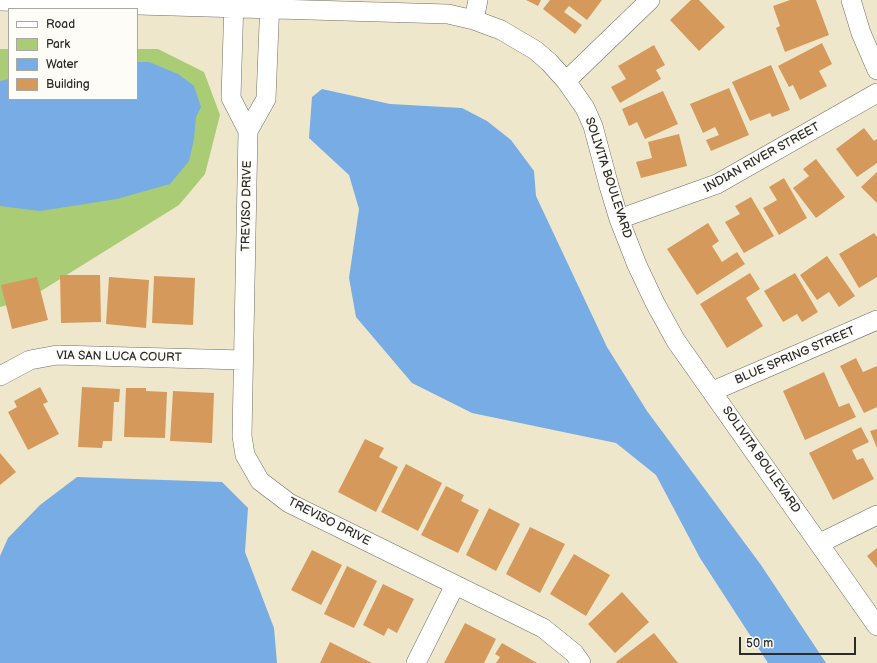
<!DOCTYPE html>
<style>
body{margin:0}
#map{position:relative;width:877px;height:663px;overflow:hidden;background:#efe7cb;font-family:"Balsamiq Sans",sans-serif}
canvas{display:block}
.legend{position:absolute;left:8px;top:8px;width:130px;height:92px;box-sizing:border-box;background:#fdfcf7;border:1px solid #a9a8a5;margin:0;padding:5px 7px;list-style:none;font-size:12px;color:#2b2b2b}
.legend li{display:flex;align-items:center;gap:8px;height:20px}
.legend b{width:20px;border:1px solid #a9a8a5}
.scale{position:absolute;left:739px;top:637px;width:117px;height:18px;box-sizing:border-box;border:2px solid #2b2b2b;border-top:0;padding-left:5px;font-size:12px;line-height:14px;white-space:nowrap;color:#2b2b2b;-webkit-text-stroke:3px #fdfcf7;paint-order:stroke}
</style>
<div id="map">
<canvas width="877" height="663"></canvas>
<ul class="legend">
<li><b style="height:5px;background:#fff"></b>Road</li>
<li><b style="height:11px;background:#a9cc75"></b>Park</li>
<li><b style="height:11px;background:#78ace5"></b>Water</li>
<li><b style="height:11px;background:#d59a5b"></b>Building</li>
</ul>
<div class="scale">50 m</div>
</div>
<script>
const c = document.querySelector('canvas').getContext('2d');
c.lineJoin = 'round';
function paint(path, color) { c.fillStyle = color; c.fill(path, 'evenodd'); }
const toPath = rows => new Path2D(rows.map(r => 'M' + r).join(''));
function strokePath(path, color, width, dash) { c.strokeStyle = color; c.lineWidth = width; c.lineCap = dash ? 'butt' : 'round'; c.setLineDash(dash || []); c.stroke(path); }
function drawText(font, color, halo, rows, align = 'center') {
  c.font = font + ' "Balsamiq Sans",sans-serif'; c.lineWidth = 3; c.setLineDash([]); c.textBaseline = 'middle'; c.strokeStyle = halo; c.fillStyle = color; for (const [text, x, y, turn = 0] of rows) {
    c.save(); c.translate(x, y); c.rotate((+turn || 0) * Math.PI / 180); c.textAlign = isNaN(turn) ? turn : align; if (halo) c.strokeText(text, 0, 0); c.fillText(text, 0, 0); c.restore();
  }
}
paint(toPath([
 [0,49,9,49,9,99,137,99,137,49,158,49,204,72,220,115,205,174,179,205,28,299,0,307]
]), '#a9cc75');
paint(toPath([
 [137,62,149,62,178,74,194,86,201,107,196,117,194,139,189,161,170,184,117,199,40,211,0,206,0,81,9,79,9,99,137,99],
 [322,89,390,104,462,108,487,121,511,140,534,171,536,196,607,347,647,411,761,565,826,663,768,663,700,558,656,475,616,443,472,413,412,383,356,317,349,278,359,209,349,175,309,138,312,97],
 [77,477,222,482,248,508,245,552,274,628,277,663,0,663,0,556,8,538,40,505]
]), '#78ace5');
paint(toPath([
 [526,0,541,0,538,6],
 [550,0,602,0,587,20,569,6,564,12,582,25,575,34,543,9],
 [691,0,699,0,725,27,699,51,670,20],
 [790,0,816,0,829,35,785,52,776,28,780,26,773,6],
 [822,43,832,64,819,71,827,86,800,100,793,85,789,87,778,66],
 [654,45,665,65,656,70,661,79,620,103,611,87,626,79,618,66],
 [771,65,790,110,772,117,770,113,750,121,732,82],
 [729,88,749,135,711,151,706,140,719,135,715,127,703,133,690,104],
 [663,91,678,124,645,139,637,122,629,126,622,109],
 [864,128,874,141,877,139,877,163,857,177,836,149],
 [679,134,687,166,641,178,636,162,652,158,648,142],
 [816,159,845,197,816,218,793,188,809,176,803,169],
 [877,172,877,203,861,187],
 [784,178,807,218,779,235,763,208,777,200,769,187],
 [751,197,774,236,744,253,725,222,740,214,735,206],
 [708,223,719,241,712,246,722,262,737,252,745,264,697,295,667,249],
 [874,233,877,237,877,277,859,288,839,254],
 [827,256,855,296,839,307,829,292,817,300,800,275],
 [750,273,760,289,746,298,763,326,727,348,700,304],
 [795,273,818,312,802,322,797,314,783,322,764,291],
 [60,275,100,275,101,322,61,323],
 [154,276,195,278,193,325,152,323],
 [37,277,48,320,12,329,1,285],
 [109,277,149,280,146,328,106,324],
 [856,358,863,372,877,366,877,407,864,413,840,366],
 [824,372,839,407,849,403,856,417,805,440,783,391],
 [40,387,48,402,43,404,59,434,28,450,8,412,17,407,14,401],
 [82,387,120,389,119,402,114,402,112,441,103,441,102,448,78,447],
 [126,388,146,388,146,391,167,392,165,438,124,437],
 [173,391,214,393,212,443,170,441],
 [861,427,869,442,852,450,857,460,863,458,874,479,833,500,809,453],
 [877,429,877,448,870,431],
 [365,439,384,448,379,457,398,467,376,512,338,492],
 [0,453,16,472,0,485],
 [406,464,442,483,418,531,381,512],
 [446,486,464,495,461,501,479,510,458,553,421,535],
 [489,508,520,524,496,571,466,555],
 [530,527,565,544,540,593,506,574],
 [877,548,877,568,867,556],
 [312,550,342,565,321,605,291,590],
 [574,554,610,575,586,616,550,594],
 [347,566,377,581,354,628,324,614],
 [383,584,414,599,397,633,388,628,384,636,363,625],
 [622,592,649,622,615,653,588,624],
 [465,623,496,639,484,663,444,663],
 [654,633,678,663,617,663,616,662],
 [330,642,372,663,320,663],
 [502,643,537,663,496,663,500,657,495,654]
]), '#d59a5b');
const minor = toPath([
 [234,0,231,98,248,131,242,436,245,455,260,481,289,503,543,628,574,653,581,663],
 [851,0,861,33,877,70],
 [0,1,448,14,474,20,501,30,535,50,549,62,566,81,585,108,593,126,609,186,619,219,637,265,655,303,676,341,877,626],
 [474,20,478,0],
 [566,81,650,0],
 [248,131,266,99,270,0],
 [619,219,717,184,877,93],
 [0,376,30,360,57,355,243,360],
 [713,391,877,320],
 [820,543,877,515],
 [416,663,455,585]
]);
strokePath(minor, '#706d63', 20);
strokePath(minor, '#fff', 19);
drawText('12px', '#2b2b2b', '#fdfcf7', [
 ["INDIAN RIVER STREET",762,158,-29],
 ["SOLIVITA BOULEVARD",608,178,72],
 ["TREVISO DRIVE",247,206,-89],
 ["BLUE SPRING STREET",795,356,-23],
 ["VIA SAN LUCA COURT",119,357,1],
 ["SOLIVITA BOULEVARD",761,460,55],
 ["TREVISO DRIVE",329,522,27]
]);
</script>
